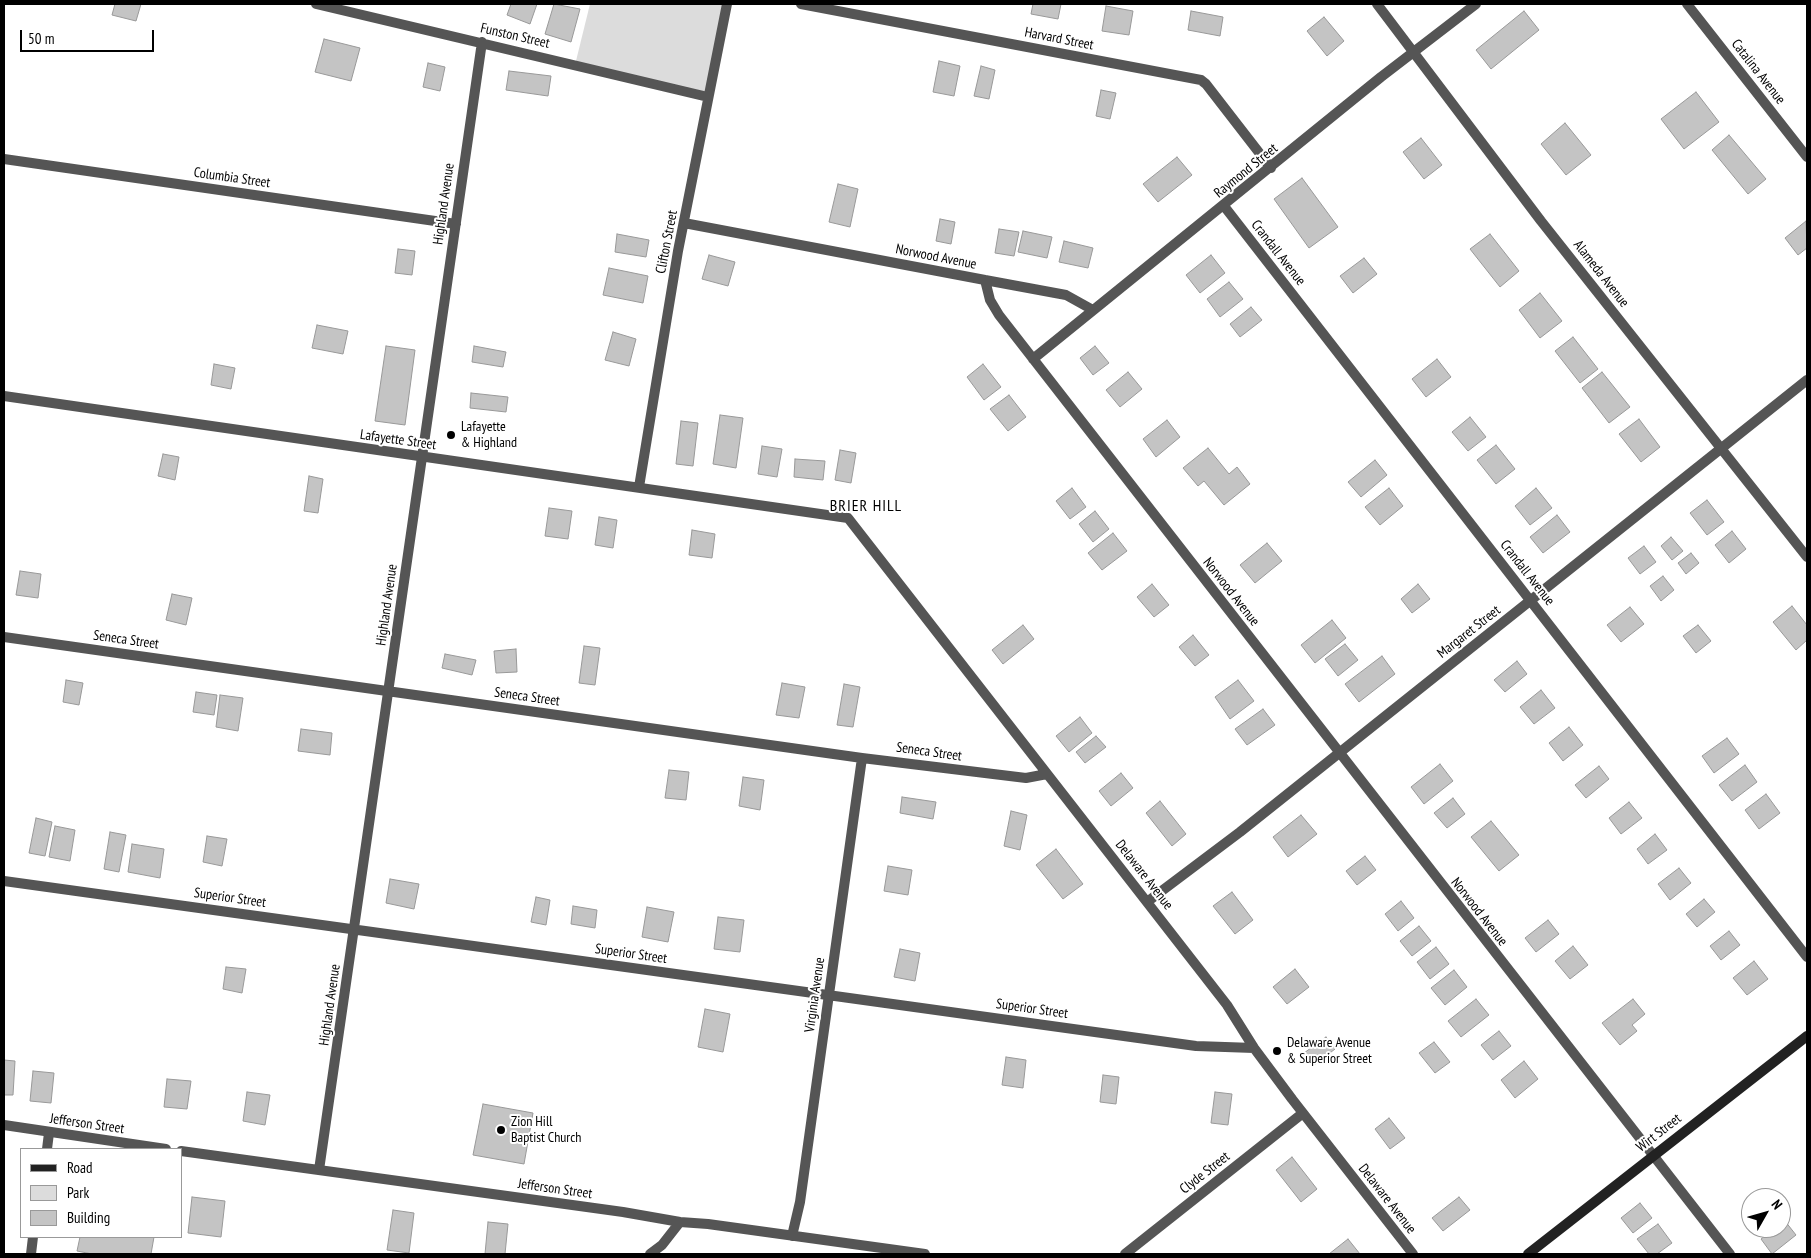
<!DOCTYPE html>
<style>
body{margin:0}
#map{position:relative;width:1811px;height:1258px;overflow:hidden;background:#fff;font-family:"PT Sans Narrow",sans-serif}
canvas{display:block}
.frame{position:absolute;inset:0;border:5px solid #000;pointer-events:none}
.legend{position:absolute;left:20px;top:1148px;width:162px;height:90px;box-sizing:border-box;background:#fff;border:1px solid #999;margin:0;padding:6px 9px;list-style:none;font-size:15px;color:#000}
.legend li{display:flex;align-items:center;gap:10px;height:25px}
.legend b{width:25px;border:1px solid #999}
.north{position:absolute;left:1741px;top:1188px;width:50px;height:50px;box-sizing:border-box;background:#fff;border:1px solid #999;border-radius:50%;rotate:52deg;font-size:14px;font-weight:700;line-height:20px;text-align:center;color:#000}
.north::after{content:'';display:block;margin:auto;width:18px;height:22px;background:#000;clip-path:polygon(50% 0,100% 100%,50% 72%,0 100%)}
.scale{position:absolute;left:20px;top:30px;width:134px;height:22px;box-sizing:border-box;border:2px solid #000;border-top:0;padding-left:6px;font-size:15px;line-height:18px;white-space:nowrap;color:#000;-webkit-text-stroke:4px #fff;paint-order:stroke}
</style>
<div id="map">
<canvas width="1811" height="1258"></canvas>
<div class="frame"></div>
<ul class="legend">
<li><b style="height:6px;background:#222"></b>Road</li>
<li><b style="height:14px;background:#dcdcdc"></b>Park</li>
<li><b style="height:14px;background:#c4c4c4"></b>Building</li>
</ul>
<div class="north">N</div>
<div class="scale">50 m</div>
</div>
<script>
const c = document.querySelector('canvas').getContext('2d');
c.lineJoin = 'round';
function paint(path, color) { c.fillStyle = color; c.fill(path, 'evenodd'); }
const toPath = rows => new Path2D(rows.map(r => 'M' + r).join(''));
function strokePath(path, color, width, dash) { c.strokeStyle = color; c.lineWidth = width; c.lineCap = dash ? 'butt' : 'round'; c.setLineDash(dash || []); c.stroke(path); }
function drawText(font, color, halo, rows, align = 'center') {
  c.font = font + ' "PT Sans Narrow",sans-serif'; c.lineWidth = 4; c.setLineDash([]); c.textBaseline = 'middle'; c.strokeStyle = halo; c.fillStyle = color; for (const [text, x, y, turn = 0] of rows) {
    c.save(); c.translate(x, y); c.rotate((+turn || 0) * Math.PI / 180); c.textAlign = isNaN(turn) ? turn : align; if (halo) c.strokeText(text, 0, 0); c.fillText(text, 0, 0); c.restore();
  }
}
paint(toPath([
 [590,4,727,4,708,97,575,65]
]), '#dcdcdc');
const building = toPath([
 [115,4,141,4,136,21,112,15,115,4],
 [511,4,537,4,530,24,507,15,511,4],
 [554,4,580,9,571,42,545,34,554,4],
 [1033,4,1061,4,1058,19,1031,14,1033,4],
 [1106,6,1133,11,1129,35,1102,31,1106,6],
 [1191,11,1223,17,1220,36,1188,30,1191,11],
 [1524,11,1539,30,1491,69,1476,50,1524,11],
 [1324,17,1344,41,1327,56,1307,31,1324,17],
 [324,39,360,48,351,81,315,72,324,39],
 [939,61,960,66,954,96,933,92,939,61],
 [428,63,445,67,440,91,423,87,428,63],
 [981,66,995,70,989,99,974,96,981,66],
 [509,71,551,76,548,96,506,90,509,71],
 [1101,90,1116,93,1110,119,1096,116,1101,90],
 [1696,92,1719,122,1684,149,1661,119,1696,92],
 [1565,123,1591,155,1566,175,1541,144,1565,123],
 [1729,135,1766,179,1748,194,1712,150,1729,135],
 [1421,138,1442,165,1424,179,1403,152,1421,138],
 [1177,157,1192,175,1158,202,1143,184,1177,157],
 [1302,178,1338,227,1309,248,1274,199,1302,178],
 [838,184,858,189,850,227,829,222,838,184],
 [940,219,955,222,951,244,936,241,940,219],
 [1806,221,1807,248,1798,255,1785,238,1806,221],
 [999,229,1019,232,1014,256,995,253,999,229],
 [1023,231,1052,237,1047,258,1018,252,1023,231],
 [617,234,649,240,646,257,615,252,617,234],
 [1490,234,1519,271,1500,287,1470,249,1490,234],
 [1064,241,1093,248,1088,268,1059,262,1064,241],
 [398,249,415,251,412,275,395,273,398,249],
 [709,255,735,262,728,286,702,279,709,255],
 [1211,255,1225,273,1200,293,1186,275,1211,255],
 [1364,258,1377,274,1353,293,1340,276,1364,258],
 [609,268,648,276,643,303,603,295,609,268],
 [1229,282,1243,299,1220,317,1207,299,1229,282],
 [1540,293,1562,321,1540,338,1519,310,1540,293],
 [1251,307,1262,320,1240,337,1230,324,1251,307],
 [317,325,348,331,343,354,312,348,317,325],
 [613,332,636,339,629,366,605,360,613,332],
 [1573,337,1598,369,1580,383,1555,351,1573,337],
 [386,346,415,350,405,425,375,421,386,346],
 [474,346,506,352,503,367,472,362,474,346],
 [1095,346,1109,363,1093,375,1080,358,1095,346],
 [1437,359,1451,377,1426,397,1412,379,1437,359],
 [214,364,235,368,231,389,211,385,214,364],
 [983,364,1001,387,984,400,967,377,983,364],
 [1128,372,1142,389,1120,407,1106,390,1128,372],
 [1602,372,1630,407,1609,423,1582,388,1602,372],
 [471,393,508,397,506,412,470,408,471,393],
 [1009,395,1026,417,1008,431,990,409,1009,395],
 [720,415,743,418,736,468,713,464,720,415],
 [1470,417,1486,437,1468,451,1452,432,1470,417],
 [1639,419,1660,447,1641,462,1619,434,1639,419],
 [1167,420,1180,437,1156,457,1143,439,1167,420],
 [681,421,698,423,693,466,676,464,681,421],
 [1496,445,1515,469,1496,484,1477,460,1496,445],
 [762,446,782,449,777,477,758,474,762,446],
 [1208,448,1229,474,1237,467,1250,484,1224,505,1204,481,1198,486,1183,468,1208,448],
 [840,450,856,453,851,483,835,480,840,450],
 [163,454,179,457,175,480,158,476,163,454],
 [795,459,825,461,823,480,794,477,795,459],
 [1375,460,1387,475,1361,497,1348,482,1375,460],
 [309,476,323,479,318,513,304,511,309,476],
 [1072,488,1086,507,1070,519,1056,501,1072,488],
 [1389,488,1403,506,1380,525,1365,507,1389,488],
 [1536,488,1552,508,1530,525,1515,506,1536,488],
 [1707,500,1724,522,1707,535,1690,513,1707,500],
 [549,508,572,511,568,539,545,536,549,508],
 [1095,511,1109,529,1093,542,1079,524,1095,511],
 [1557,515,1570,532,1543,553,1530,537,1557,515],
 [599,517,617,520,613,548,595,545,599,517],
 [692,530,715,534,712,558,689,555,692,530],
 [1732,531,1746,549,1729,563,1715,545,1732,531],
 [1113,533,1127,551,1102,570,1088,553,1113,533],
 [1671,537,1683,551,1672,560,1661,546,1671,537],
 [1267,543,1282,561,1255,583,1240,565,1267,543],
 [1644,546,1656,562,1640,574,1628,558,1644,546],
 [1691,553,1699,563,1686,574,1678,563,1691,553],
 [20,571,41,574,38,598,16,595,20,571],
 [1663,576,1674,590,1661,601,1650,586,1663,576],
 [1152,584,1169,605,1154,617,1137,597,1152,584],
 [1418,584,1430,599,1412,613,1401,599,1418,584],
 [172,594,192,598,186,625,166,620,172,594],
 [1792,606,1807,625,1807,640,1796,650,1773,622,1792,606],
 [1630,607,1644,624,1621,642,1607,625,1630,607],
 [1332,620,1346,638,1315,663,1301,645,1332,620],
 [1023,625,1034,639,1003,664,992,650,1023,625],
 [1698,625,1711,641,1696,653,1683,636,1698,625],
 [1193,635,1209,655,1195,666,1179,647,1193,635],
 [1345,644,1358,660,1338,676,1325,659,1345,644],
 [584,646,600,648,595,685,579,683,584,646],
 [516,649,517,672,496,673,494,651,516,649],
 [445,654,476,660,472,675,442,668,445,654],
 [1382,656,1395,674,1359,702,1345,684,1382,656],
 [1517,661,1527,674,1505,692,1494,680,1517,661],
 [66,680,83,683,79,705,63,702,66,680],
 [1238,680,1254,701,1230,719,1215,697,1238,680],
 [782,683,805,687,799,718,776,715,782,683],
 [844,684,860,687,853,727,837,725,844,684],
 [1541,690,1555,708,1534,724,1520,707,1541,690],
 [196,692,217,695,214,715,193,712,196,692],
 [220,695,243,698,238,731,216,727,220,695],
 [1263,709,1275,725,1247,745,1235,729,1263,709],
 [1080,717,1092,733,1069,752,1056,736,1080,717],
 [1569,727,1583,745,1563,761,1549,743,1569,727],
 [301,729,332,733,330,755,298,751,301,729],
 [1096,736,1106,747,1085,763,1076,752,1096,736],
 [1727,738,1739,754,1714,773,1702,756,1727,738],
 [1440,764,1453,781,1424,804,1411,787,1440,764],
 [1745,765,1757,782,1732,801,1719,785,1745,765],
 [1599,766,1609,779,1586,798,1575,785,1599,766],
 [669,770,689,772,686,800,665,798,669,770],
 [1121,773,1133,788,1111,806,1099,791,1121,773],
 [743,777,764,780,760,810,739,806,743,777],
 [1766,794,1780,813,1759,829,1745,810,1766,794],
 [902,797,936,802,933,819,900,813,902,797],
 [1453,798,1465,814,1447,828,1434,813,1453,798],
 [1160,801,1186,834,1172,846,1146,813,1160,801],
 [1629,802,1642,818,1621,834,1609,818,1629,802],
 [1011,811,1027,815,1020,850,1004,846,1011,811],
 [1301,815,1317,834,1288,857,1273,837,1301,815],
 [36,818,52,822,45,856,29,853,36,818],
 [1491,821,1519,855,1499,871,1471,837,1491,821],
 [55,826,75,830,70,861,49,857,55,826],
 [110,832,126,835,119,872,104,869,110,832],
 [1655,834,1667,850,1648,864,1637,849,1655,834],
 [207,836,227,839,222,866,203,862,207,836],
 [132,844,164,849,160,878,128,872,132,844],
 [1056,849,1083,884,1063,899,1036,865,1056,849],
 [1365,856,1376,870,1357,885,1346,871,1365,856],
 [888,866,912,870,908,895,884,891,888,866],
 [1679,868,1691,883,1670,900,1658,884,1679,868],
 [390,879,419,884,414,909,386,903,390,879],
 [1232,892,1253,920,1235,934,1213,906,1232,892],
 [536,897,550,900,546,925,531,922,536,897],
 [1704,899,1715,912,1697,927,1686,914,1704,899],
 [1401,901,1414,918,1398,931,1385,914,1401,901],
 [573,906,597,910,595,928,571,924,573,906],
 [647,907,674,912,668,942,642,937,647,907],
 [718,917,744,920,740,952,714,949,718,917],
 [1548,920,1559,934,1536,952,1525,938,1548,920],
 [1419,926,1431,941,1412,956,1400,941,1419,926],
 [1729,931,1740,945,1721,960,1710,946,1729,931],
 [1573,946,1588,965,1570,979,1555,961,1573,946],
 [1436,947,1449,964,1430,979,1417,962,1436,947],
 [900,949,920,953,915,981,894,977,900,949],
 [1754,961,1768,979,1747,995,1733,978,1754,961],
 [226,967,246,969,242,993,223,989,226,967],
 [1295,969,1309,987,1287,1004,1273,987,1295,969],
 [1454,970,1467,987,1445,1005,1431,988,1454,970],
 [1476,999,1489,1015,1461,1037,1448,1021,1476,999],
 [1633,999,1645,1014,1632,1025,1637,1031,1620,1045,1602,1023,1633,999],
 [705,1009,730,1014,723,1052,698,1047,705,1009],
 [1499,1031,1511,1046,1493,1060,1481,1045,1499,1031],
 [1326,1037,1335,1049,1313,1066,1304,1053,1326,1037],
 [1434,1042,1450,1062,1435,1073,1419,1053,1434,1042],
 [1006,1057,1026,1060,1023,1088,1002,1085,1006,1057],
 [4,1060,15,1061,13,1095,4,1095,4,1060],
 [1524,1061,1538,1079,1515,1098,1501,1080,1524,1061],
 [33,1071,54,1073,51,1103,30,1101,33,1071],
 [1103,1075,1119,1077,1116,1104,1100,1102,1103,1075],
 [167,1079,191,1081,187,1109,164,1107,167,1079],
 [247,1092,270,1095,265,1125,243,1121,247,1092],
 [1215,1092,1232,1094,1228,1125,1211,1123,1215,1092],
 [483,1104,533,1113,524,1164,473,1155,483,1104],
 [1389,1118,1405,1138,1390,1149,1375,1129,1389,1118],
 [1292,1157,1317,1189,1301,1202,1276,1170,1292,1157],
 [192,1197,225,1201,221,1237,188,1233,192,1197],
 [1459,1197,1470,1210,1443,1231,1432,1218,1459,1197],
 [1640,1203,1652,1218,1633,1233,1621,1218,1640,1203],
 [393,1210,414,1213,409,1253,387,1250,393,1210],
 [1785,1221,1796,1235,1772,1254,1761,1239,1776,1228,1781,1228,1781,1224,1785,1221],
 [488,1222,508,1224,505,1254,485,1254,488,1222],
 [1658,1224,1672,1243,1657,1254,1649,1254,1637,1239,1658,1224],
 [80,1237,154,1237,151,1254,92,1254,77,1251,80,1237],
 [1348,1239,1360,1254,1329,1254,1348,1239]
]);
paint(building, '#c4c4c4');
strokePath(building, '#999', 1);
strokePath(toPath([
 [316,4,708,97],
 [801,4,1201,80,1206,84,1271,168],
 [1377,4,1541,221,1807,557],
 [1687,4,1807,157],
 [4,159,456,224],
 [1224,206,1807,957],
 [684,223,985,280,990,300,999,315,1730,1254],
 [985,280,1066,295,1093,310],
 [1033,359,1381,77,1476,4],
 [4,396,848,518,1227,1005,1254,1048,1292,1099,1413,1254],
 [639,487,678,251,727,4],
 [4,637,862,758,1026,778,1047,774],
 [4,881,1196,1046,1254,1048],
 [1147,902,1240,832,1807,380],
 [4,1125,166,1149],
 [47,1149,49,1133],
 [181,1151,623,1212,680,1222,708,1224,925,1254],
 [319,1170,482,42],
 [792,1236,800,1202,862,758],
 [31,1254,33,1237],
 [650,1254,662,1245,680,1222],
 [1125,1254,1303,1113]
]), '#555', 10);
strokePath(toPath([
 [1528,1254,1807,1036]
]), '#222', 10);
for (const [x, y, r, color] of [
 [451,435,5,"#000"],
 [1277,1051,5,"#000"],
 [501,1130,5,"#000"]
]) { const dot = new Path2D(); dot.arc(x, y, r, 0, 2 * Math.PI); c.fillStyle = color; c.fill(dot); strokePath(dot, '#fff', 2); }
drawText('14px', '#000', '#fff', [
 ["Funston Street",515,36,13],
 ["Harvard Street",1059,39,11],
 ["Catalina Avenue",1758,72,52],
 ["Raymond Street",1246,171,-39],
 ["Columbia Street",232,178,8],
 ["Highland Avenue",444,204,-82],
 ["Clifton Street",667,242,-79],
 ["Crandall Avenue",1278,253,52],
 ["Norwood Avenue",936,257,11],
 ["Alameda Avenue",1601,274,52],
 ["Lafayette Street",398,440,8],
 ["Crandall Avenue",1527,573,52],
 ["Norwood Avenue",1231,592,52],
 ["Highland Avenue",387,605,-82],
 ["Margaret Street",1469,632,-38],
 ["Seneca Street",126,640,8],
 ["Seneca Street",527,697,8],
 ["Seneca Street",929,752,8],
 ["Delaware Avenue",1144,875,52],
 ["Superior Street",230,898,8],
 ["Norwood Avenue",1479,912,52],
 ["Superior Street",631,954,8],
 ["Virginia Avenue",815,995,-82],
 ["Highland Avenue",330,1005,-82],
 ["Superior Street",1032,1009,8],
 ["Jefferson Street",87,1124,8],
 ["Wirt Street",1659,1133,-38],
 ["Clyde Street",1205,1173,-38],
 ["Jefferson Street",555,1189,8],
 ["Delaware Avenue",1387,1199,52]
]);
drawText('14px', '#000', '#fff', [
 ["Lafayette",461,427],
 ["& Highland",461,443],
 ["Delaware Avenue",1287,1043],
 ["& Superior Street",1287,1059],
 ["Zion Hill",511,1122],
 ["Baptist Church",511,1138]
], 'left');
c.letterSpacing = '1px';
drawText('16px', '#000', '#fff', [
 ["BRIER HILL",866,506]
]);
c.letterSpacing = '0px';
</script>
